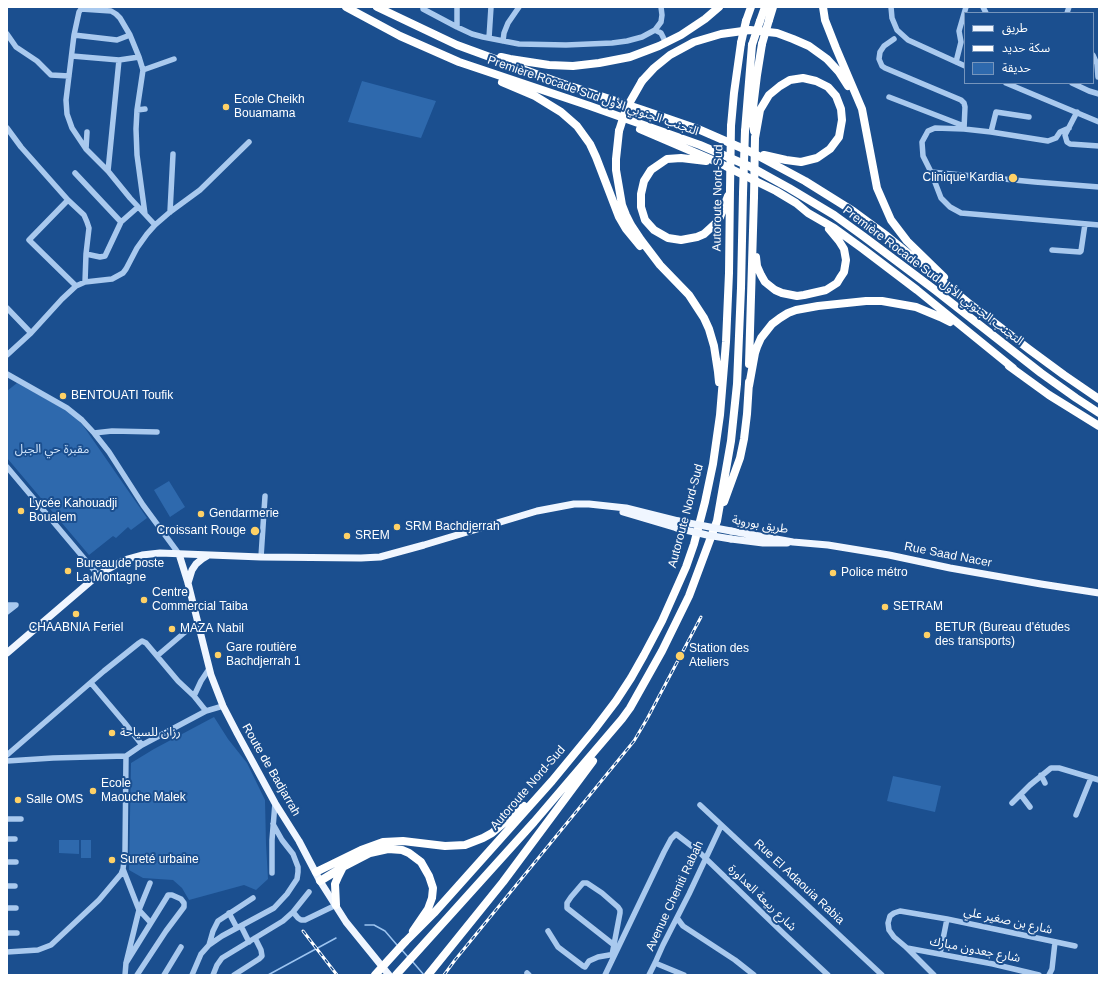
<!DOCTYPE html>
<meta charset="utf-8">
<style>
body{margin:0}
#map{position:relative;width:1106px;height:982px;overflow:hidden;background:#1b4f8f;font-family:Arial,"Noto Sans Arabic",sans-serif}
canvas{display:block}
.frame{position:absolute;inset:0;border:8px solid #fff;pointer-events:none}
.legend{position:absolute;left:964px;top:12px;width:130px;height:72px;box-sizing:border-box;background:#1b4f8f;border:1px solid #7695bc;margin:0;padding:5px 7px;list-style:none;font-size:12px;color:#fff}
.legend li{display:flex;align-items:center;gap:8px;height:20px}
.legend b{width:20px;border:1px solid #7695bc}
</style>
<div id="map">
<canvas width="1106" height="982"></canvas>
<div class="frame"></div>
<ul class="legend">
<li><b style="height:5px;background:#f0f6ff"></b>طريق</li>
<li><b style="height:5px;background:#fff"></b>سكة حديد</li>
<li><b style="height:11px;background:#2e69ad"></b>حديقة</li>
</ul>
</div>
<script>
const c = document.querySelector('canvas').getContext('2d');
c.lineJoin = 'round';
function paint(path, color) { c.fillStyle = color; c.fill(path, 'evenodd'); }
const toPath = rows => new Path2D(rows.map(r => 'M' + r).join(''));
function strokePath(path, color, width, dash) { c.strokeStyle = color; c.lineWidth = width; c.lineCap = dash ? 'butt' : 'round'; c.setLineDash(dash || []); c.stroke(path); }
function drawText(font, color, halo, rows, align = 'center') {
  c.font = font + ' Arial,"Noto Sans Arabic",sans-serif'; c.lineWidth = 4; c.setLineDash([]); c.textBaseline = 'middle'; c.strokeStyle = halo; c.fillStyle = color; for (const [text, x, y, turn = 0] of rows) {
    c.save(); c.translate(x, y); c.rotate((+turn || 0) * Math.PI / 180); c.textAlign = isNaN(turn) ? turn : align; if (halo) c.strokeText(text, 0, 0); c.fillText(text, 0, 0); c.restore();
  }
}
paint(toPath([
 [362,81,436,101,421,138,348,122],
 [17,383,71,413,82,424,147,518,131,530,128,527,116,538,113,536,89,555,7,458,7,391],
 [169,481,185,507,170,517,154,490],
 [214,717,228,739,247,763,265,800,266,844,268,879,256,890,244,885,189,900,182,888,173,880,143,878,129,870,131,763,154,749],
 [893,776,941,786,935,812,887,801],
 [59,840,79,840,79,854,59,853],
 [81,840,91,840,91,858,81,858]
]), '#2e69ad');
strokePath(toPath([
 [365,925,374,925,385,931,397,945],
 [401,949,408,957],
 [412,961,424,975],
 [268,975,336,938]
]), '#9cc4f0', 1.5);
strokePath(toPath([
 [423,7,423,9,457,27,472,34,483,37,519,44,566,45,612,43,627,41,642,37,655,30,661,22,662,15,661,7],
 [891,7,892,18,897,30,908,40,965,66],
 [983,7,986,13],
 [1067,13,1069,7],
 [457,27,457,7],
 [655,30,661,33,666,43],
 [7,34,16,47,37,61,51,75,69,76],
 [74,35,117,40,130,35],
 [489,38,491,7],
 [894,39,884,46,880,52,879,59,882,66,885,68,961,100,964,103,965,107,964,129],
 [503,41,504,33,508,23,519,7],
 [1093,55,1097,64,1098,77],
 [72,56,119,60,139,57],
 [956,62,961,42,959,31,966,7],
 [143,70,174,59],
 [1006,83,1099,122],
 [1072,83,1089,91,1099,94],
 [889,97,964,126],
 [137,110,145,109],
 [1077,112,1065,135,1067,142,1070,144,1099,146],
 [7,128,21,147,68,200,29,240,76,286],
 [1069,128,1060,132,1056,138,1048,141,991,132,964,129,935,128,928,131,922,142,923,156,931,172,941,198,950,207,961,213,1099,225],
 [991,132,996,112,1029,117],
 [86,149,87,132],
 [108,171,119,60],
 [931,172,1035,182,1099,187],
 [75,173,121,222],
 [68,200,84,215,87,222,89,228,86,254,85,282],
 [170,212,173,154],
 [145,214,137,155,136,129,137,110,143,70,139,57,130,35,120,18,116,14,111,11,81,9,79,12,74,35,66,100,67,114,72,128,86,149,108,171,130,198,155,225],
 [1052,250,1080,252,1081,251,1085,224],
 [86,254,100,257,105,256,121,222,138,207],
 [7,308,31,333],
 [7,355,31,333,62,299,76,286,85,282,112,279,123,273,126,269,137,248,147,234,155,225,170,212,200,190,249,142],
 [7,374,67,408,82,420,94,433,109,452,143,505,179,554],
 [94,433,112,431,157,432],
 [7,467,98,575],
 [261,557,265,496],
 [7,605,16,605,7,612],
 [157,656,198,621],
 [91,683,124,722,142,745],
 [194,696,201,681,209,669],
 [7,755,104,671,139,643,142,641,146,643,178,681,194,696,206,711],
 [7,761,53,758,126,756,142,745,206,711,223,706],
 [1041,775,1045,783],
 [1021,795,1030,807],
 [1012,803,1030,785,1051,768,1059,768,1099,780],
 [700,805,882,975],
 [1076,815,1091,778],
 [7,819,21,819],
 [7,839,15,839],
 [7,862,16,862],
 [123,869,139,910,126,963,125,975],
 [272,873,272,840,275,803],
 [150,883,139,910,150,922],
 [7,886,15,886],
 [7,908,16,908],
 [293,912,298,918,301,920,305,920,336,905],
 [229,913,237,928],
 [677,918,683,926,735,960,754,975],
 [241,926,249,942],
 [548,931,558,947,583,966,585,967,589,961,598,957,615,954],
 [7,933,17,933],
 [209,945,213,931,218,921,253,898],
 [907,948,993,964,1039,975],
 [7,952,38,950,51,945,99,900,121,874,123,869,125,853,126,756],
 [940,954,947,919,1075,946],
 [612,955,620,913,620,910,618,907,602,893,587,883,583,883,571,897,567,903,567,908,614,945],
 [126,963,167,897,168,895,172,895,181,899,184,903,184,907,166,931,137,975],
 [655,963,684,975],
 [527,973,529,975],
 [164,975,181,947],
 [192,975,201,954,209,945,222,936,274,908,287,894,297,879,298,872,298,867,293,854,282,840,273,824],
 [213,975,217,965,222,958,283,921,293,912,309,892],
 [234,975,259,959,262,956,261,950,255,938],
 [605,975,664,852,671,839,676,834,698,851,783,933,828,975],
 [649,975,655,963,663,945,689,894,721,826],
 [934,975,907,948,894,937,889,930,888,923,890,916,894,913,900,911,947,919],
 [1049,975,1052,969,1055,942]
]), '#a9c9ee', 5.5);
strokePath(toPath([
 [623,512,677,528],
 [731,531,793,542,828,545,889,555,950,568,1041,584,1099,593],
 [731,539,763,543,787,543],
 [179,554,188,583,211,675,223,706,237,733,275,803,299,841,320,881,346,922,389,975],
 [188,583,192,570,196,564,202,559,207,556],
 [7,653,98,575,124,560,142,555,160,553,261,557,361,558,380,557,424,545,537,511,574,504,589,504,626,508,678,521]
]), '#f0f6ff', 7);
strokePath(toPath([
 [346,7,400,36,459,62,590,106,700,145,751,167,789,188,834,215,863,236,935,290,1041,373,1076,398,1099,413],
 [377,7,457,45,558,82,643,110,698,129,753,153,805,181,853,211,887,236,971,305,1030,350,1064,375,1099,399],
 [823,7,825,20,836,48,862,109,877,188,891,220,907,241,944,277],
 [769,20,773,7],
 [746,21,751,7],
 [760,21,765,7],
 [501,57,510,59,549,65,573,66,599,63,630,57,659,46,681,35,705,19,719,7],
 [642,81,654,68,670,55,694,42,721,34,750,30,777,33,793,39,809,46,827,59,839,72,848,86],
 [502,82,535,96,561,112,577,126,590,144,596,157,619,217,626,229,640,246],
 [731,126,734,93,741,43],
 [640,129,717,162,776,191,796,203,808,213,834,228,863,249,917,290,1013,368],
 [619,131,616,159,616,170,622,205,626,215,631,225,641,240,660,265,689,295,704,318,709,329,714,346,718,372,719,382],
 [745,131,752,45],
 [754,131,752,116,757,75,762,44],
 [755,138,760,110,769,95,780,86,790,80,803,78,816,81,828,87,836,96,841,109,842,120,839,137,830,149,817,158,801,162,786,160,764,155],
 [706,161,681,158,667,159,651,170,644,181,641,194,641,207,645,220,654,230,668,238,681,240,697,237,704,234,716,223,720,217,728,196],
 [756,257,757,266,761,275,765,282,775,290,782,293,797,296,804,295,826,290,837,283,840,278,844,272,846,260,844,249,839,241,829,229],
 [749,364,754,197],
 [1009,366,1049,395,1099,426],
 [749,386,755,353,757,347,761,338,772,324,780,318,788,313,796,310,818,306,866,301,882,301,916,307,940,317,950,322],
 [724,502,740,458,744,439,747,414,749,382],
 [316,872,361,850,383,842,403,841,445,846,465,845,483,838,492,833,524,806],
 [320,881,343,867],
 [336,905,335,884,338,877,343,867,370,853,388,849,402,850,409,853,421,862,429,876,433,888,432,898,428,909,413,931],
 [405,942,434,913,552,781,594,730,616,701,631,678,644,655,662,621,686,567,694,544,705,502,713,464,720,415,726,342,729,273,730,189],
 [396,975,534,822,622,719,630,708,662,651,689,596,717,521,731,441,737,384,741,288,743,193],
 [428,975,503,882,593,761]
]), '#fff', 8);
const rail = toPath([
 [303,931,337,975],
 [444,975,455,960,634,741,647,719,701,617]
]);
strokePath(rail, '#fff', 3);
strokePath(rail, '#1b4f8f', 1.5, [4.5]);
strokePath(toPath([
 [678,521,731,531],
 [677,528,707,535,731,539]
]), '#f0f6ff', 7);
strokePath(toPath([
 [741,43,746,21],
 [762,44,769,20],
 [752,45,760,21],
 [619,131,626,109,642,81],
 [730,189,731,126],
 [743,193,745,131],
 [754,197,755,138],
 [375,975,405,942]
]), '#fff', 8);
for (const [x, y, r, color] of [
 [226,107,4,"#ffd166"],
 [1013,178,5,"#ffd166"],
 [63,396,4,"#ffd166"],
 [21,511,4,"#ffd166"],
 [201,514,4,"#ffd166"],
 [397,527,4,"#ffd166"],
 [255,531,5,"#ffd166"],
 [347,536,4,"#ffd166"],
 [68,571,4,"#ffd166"],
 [833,573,4,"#ffd166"],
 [144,600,4,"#ffd166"],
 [885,607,4,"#ffd166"],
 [76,614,4,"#ffd166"],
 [172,629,4,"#ffd166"],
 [927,635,4,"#ffd166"],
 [218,655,4,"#ffd166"],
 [680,656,5,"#ffd166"],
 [112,733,4,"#ffd166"],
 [93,791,4,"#ffd166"],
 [18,800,4,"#ffd166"],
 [112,860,4,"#ffd166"]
]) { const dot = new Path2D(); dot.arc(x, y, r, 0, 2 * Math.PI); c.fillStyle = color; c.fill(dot); strokePath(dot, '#1b4f8f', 1.5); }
drawText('12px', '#fff', '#1b4f8f', [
 ["Première Rocade Sud التجنب الجنوبي الأول",593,96,19],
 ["Autoroute Nord-Sud",718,198,-89],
 ["Première Rocade Sud التجنب الجنوبي الأول",933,276,37],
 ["Autoroute Nord-Sud",686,516,-75],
 ["طريق بوروبة",760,525,10],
 ["Rue Saad Nacer",948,555,11],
 ["Route de Badjarrah",271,770,60],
 ["Autoroute Nord-Sud",528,788,-49],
 ["Rue El Adaouia Rabia",799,882,43],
 ["Avenue Cheniti Rabah",675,896,-65],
 ["شارع ربيعة العداورة",762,898,44],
 ["شارع بن صغير علي",1008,921,12],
 ["شارع جعدون مبارك",975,950,11]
]);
drawText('12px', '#fff', '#1b4f8f', [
 ["Ecole Cheikh",234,100],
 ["Bouamama",234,114],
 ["Clinique Kardia",1004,178,"right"],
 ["BENTOUATI Toufik",71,396],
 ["Lycée Kahouadji",29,504],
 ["Boualem",29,518],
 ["Gendarmerie",209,514],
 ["SRM Bachdjerrah",405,527],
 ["Croissant Rouge",246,531,"right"],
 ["SREM",355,536],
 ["Bureau de poste",76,564],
 ["La Montagne",76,578],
 ["Police métro",841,573],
 ["Centre",152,593],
 ["Commercial Taiba",152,607],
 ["SETRAM",893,607],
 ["CHAABNIA Feriel",76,628,"center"],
 ["BETUR (Bureau d'études",935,628],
 ["des transports)",935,642],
 ["MAZA Nabil",180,629],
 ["Gare routière",226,648],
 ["Bachdjerrah 1",226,662],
 ["Station des",689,649],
 ["Ateliers",689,663],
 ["رزان للسياحة",120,733],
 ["Ecole",101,784],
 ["Maouche Malek",101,798],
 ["Salle OMS",26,800],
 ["Sureté urbaine",120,860]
], 'left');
drawText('12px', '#cfe3fa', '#1b4f8f', [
 ["مقبرة حي الجبل",52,450]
]);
</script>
